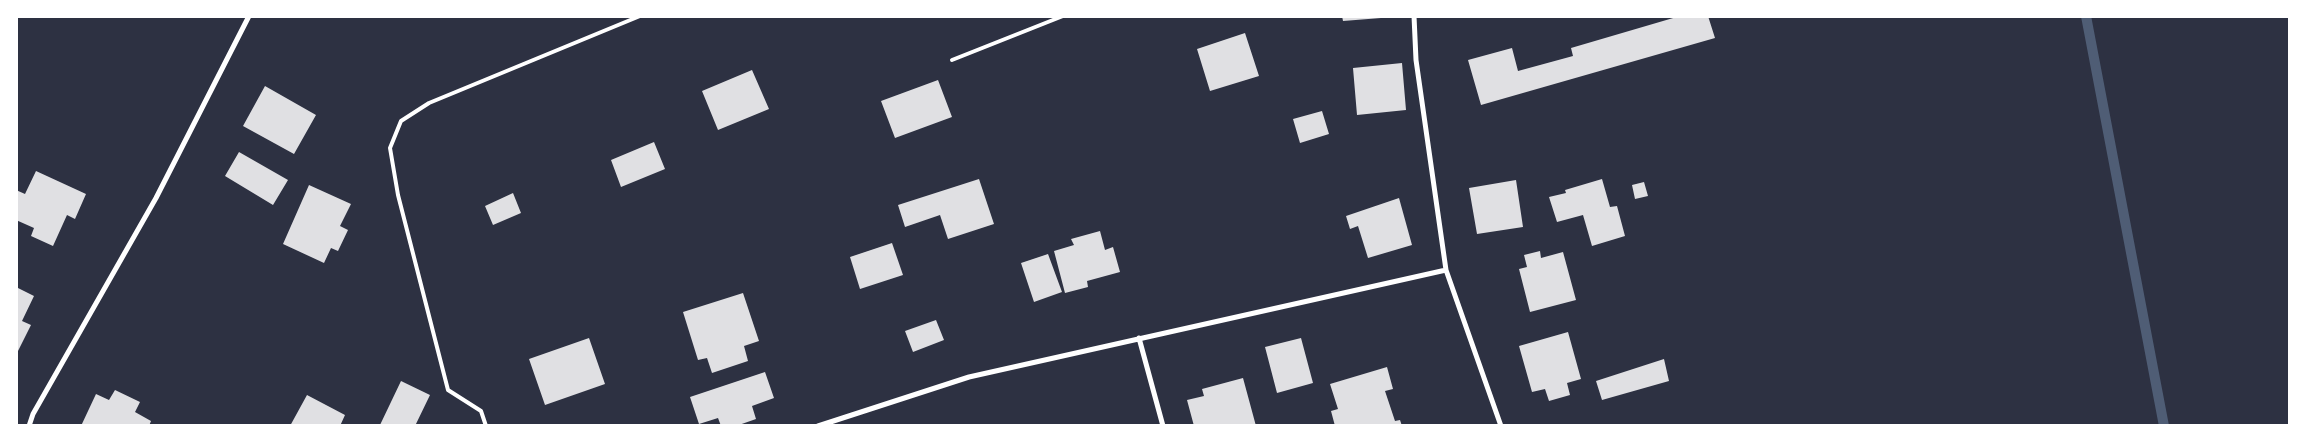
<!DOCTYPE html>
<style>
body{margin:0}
#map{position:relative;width:2306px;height:442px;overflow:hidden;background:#2d3142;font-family:"IBM Plex Sans",sans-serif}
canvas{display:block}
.frame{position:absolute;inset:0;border:18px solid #fff;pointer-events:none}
</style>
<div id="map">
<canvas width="2306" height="442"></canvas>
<div class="frame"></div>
</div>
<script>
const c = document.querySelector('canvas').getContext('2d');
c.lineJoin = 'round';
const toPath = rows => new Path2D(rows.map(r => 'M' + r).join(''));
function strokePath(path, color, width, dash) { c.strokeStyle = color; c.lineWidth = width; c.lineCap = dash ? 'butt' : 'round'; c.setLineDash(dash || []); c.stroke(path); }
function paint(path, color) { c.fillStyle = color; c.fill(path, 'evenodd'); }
strokePath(toPath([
 [2086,16,2164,426]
]), '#4f5d75', 10);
paint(toPath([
 [1342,16,1381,16,1381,18,1343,21],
 [1680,16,1708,16,1715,38,1481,105,1468,60,1512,48,1518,71,1573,56,1571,48],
 [1245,33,1259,76,1210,91,1197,49],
 [1402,63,1406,110,1357,115,1353,68],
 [752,70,769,109,718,130,702,91],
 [938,80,952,117,895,138,881,101],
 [265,86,316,115,294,154,243,126],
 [1322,111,1329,134,1300,143,1293,119],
 [654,142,665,169,621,187,611,160],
 [239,152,288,180,273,205,225,176],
 [36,171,86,194,75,219,67,215,53,246,31,236,34,228,16,220,16,190,25,194],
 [979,179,994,224,948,239,940,215,905,227,898,205],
 [1602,179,1610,207,1617,206,1625,236,1592,246,1583,215,1557,222,1549,197,1566,193,1565,190],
 [1516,180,1523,227,1477,234,1469,188],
 [1644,182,1648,196,1635,199,1632,185],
 [309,185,351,204,340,226,348,230,338,251,331,248,324,263,283,244],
 [513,193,521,213,493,225,485,206],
 [1399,198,1412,245,1368,258,1358,226,1350,229,1346,216],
 [1100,231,1105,250,1113,247,1120,272,1087,281,1088,287,1065,293,1054,251,1074,245,1071,239],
 [892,243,903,275,860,289,850,257],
 [1540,251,1541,258,1563,252,1576,300,1530,312,1519,269,1527,267,1524,255],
 [1048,254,1062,292,1034,302,1021,263],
 [16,287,34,296,22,321,31,325,16,355],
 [743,293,759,341,744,346,748,361,712,373,707,358,698,360,683,312],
 [936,320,944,340,913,352,905,331],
 [1568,332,1581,379,1567,383,1570,395,1549,401,1545,389,1532,392,1519,346],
 [589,338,605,384,545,405,529,359],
 [1301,338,1313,383,1277,393,1265,347],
 [1664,359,1669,381,1602,400,1596,381],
 [1387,367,1393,389,1385,391,1395,421,1400,420,1402,426,1335,426,1331,411,1338,409,1330,384],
 [765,372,774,398,752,406,756,419,736,426,721,426,718,418,699,424,690,397],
 [1243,378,1256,426,1194,426,1187,400,1204,396,1202,389],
 [401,381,430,395,415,426,382,426,380,425],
 [115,390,140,402,135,412,151,421,149,426,81,426,96,394,109,400],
 [307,395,345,415,340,426,290,426]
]), '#e0e0e3');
strokePath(toPath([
 [952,60,1063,16],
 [486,426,481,411,448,390,398,195,390,148,401,121,429,103,640,16]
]), '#fff', 4);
strokePath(toPath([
 [1414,16,1416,60,1446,270,1501,426],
 [1139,338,1163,426],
 [29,426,33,414,156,198,249,16],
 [818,426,969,377,1446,270]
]), '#fff', 5);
</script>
